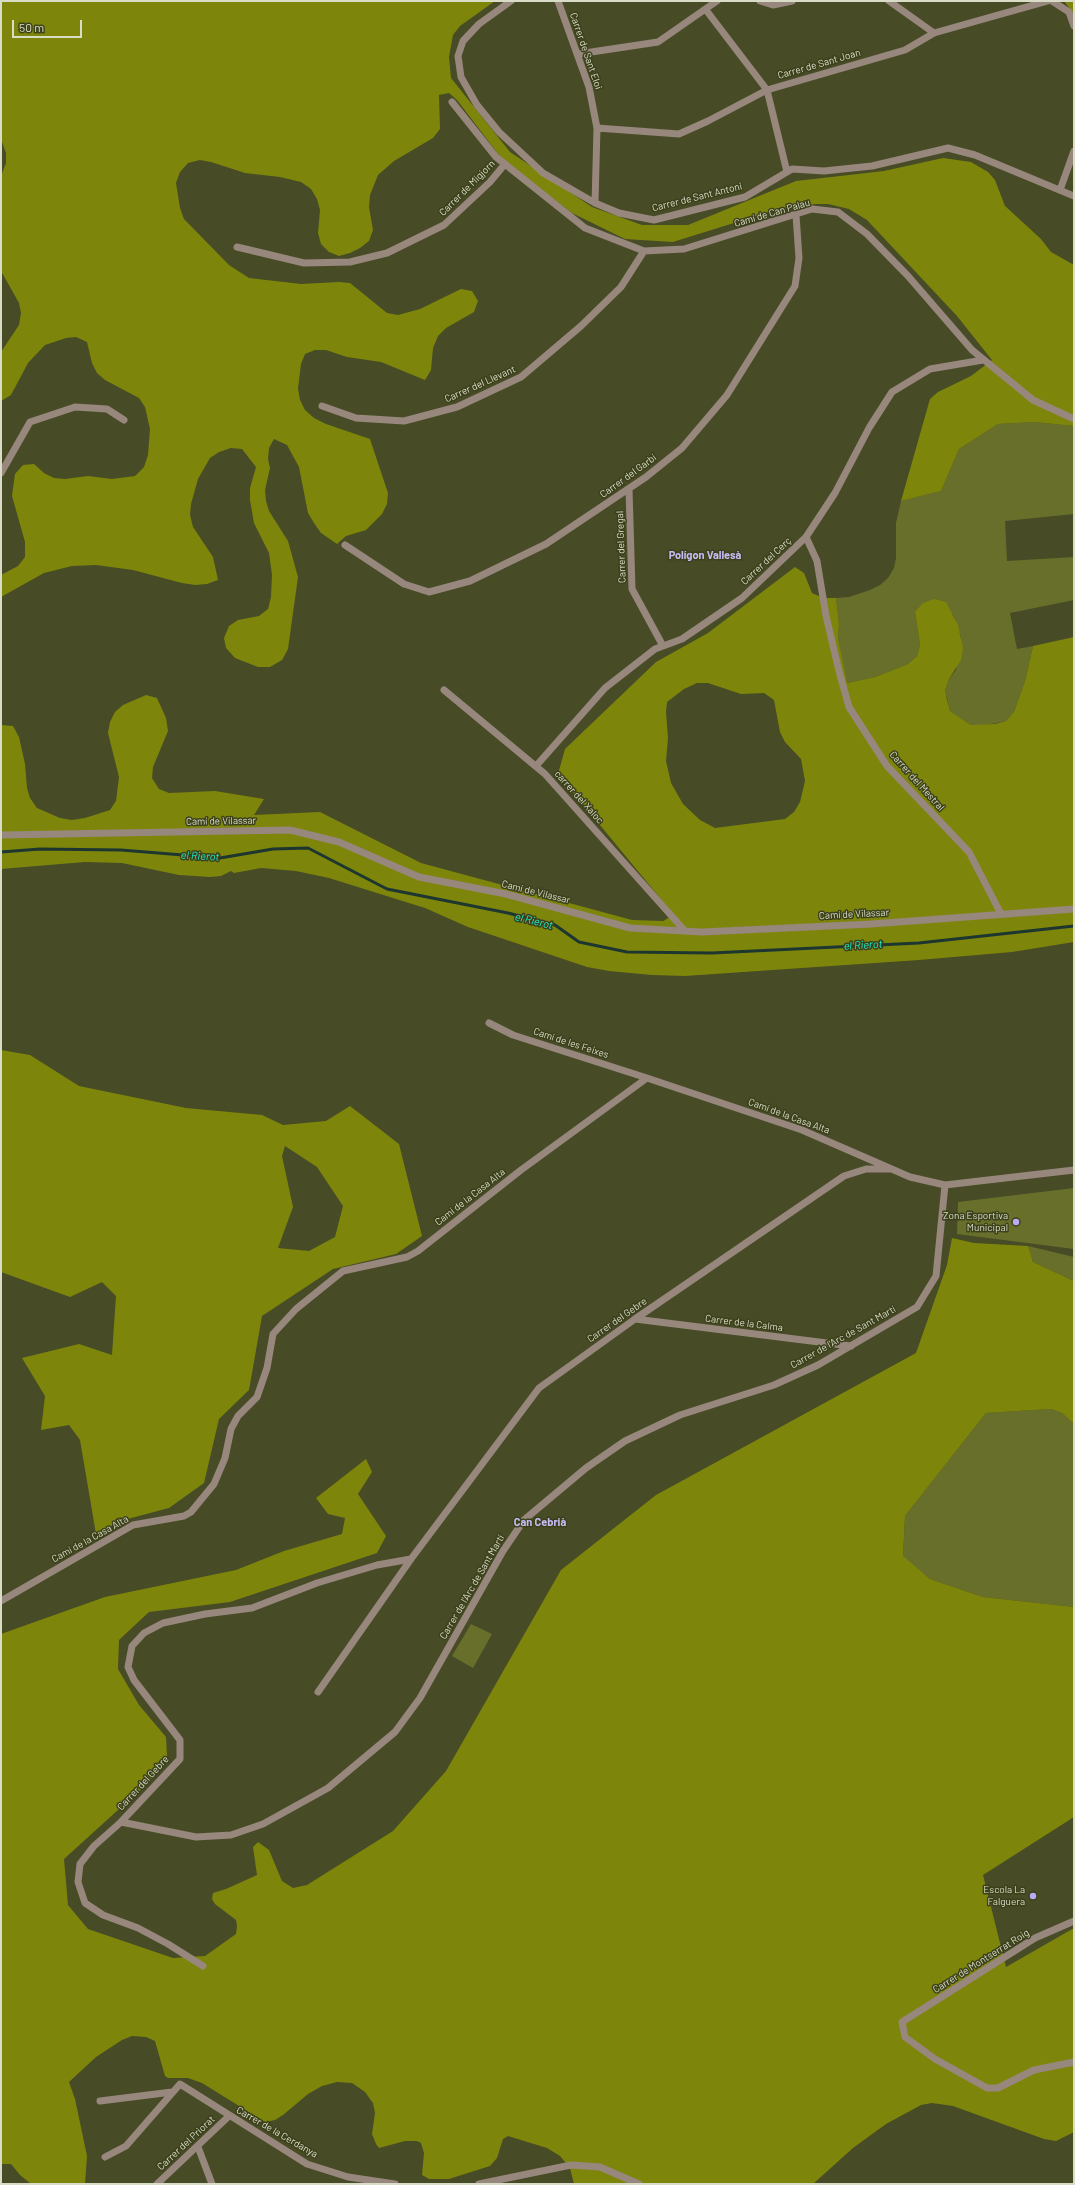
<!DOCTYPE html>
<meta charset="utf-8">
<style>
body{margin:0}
#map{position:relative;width:1075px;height:2185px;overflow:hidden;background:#474b26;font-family:Barlow,sans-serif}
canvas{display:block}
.frame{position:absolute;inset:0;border:2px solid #d9ddc8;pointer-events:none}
.scale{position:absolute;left:12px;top:20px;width:70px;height:18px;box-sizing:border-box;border:2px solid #d9ddc8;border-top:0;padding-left:5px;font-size:12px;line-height:14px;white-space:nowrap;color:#d9ddc8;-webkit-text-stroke:3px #3c401b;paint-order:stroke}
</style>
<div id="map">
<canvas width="1075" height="2185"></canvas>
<div class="frame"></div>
<div class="scale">50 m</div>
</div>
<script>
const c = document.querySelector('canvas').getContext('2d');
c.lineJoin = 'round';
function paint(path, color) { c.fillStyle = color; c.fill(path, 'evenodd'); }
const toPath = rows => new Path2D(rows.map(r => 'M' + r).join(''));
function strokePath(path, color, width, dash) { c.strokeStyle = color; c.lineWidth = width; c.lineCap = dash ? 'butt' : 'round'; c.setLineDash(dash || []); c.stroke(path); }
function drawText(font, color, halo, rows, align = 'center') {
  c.font = font + ' Barlow,sans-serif'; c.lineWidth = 3; c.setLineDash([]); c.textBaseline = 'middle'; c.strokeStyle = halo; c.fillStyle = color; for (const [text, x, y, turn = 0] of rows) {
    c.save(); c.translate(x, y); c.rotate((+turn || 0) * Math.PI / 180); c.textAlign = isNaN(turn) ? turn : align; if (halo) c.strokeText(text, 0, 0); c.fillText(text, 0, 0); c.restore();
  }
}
paint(toPath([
 [1034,422,1074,426,1074,514,1005,521,1007,561,1074,557,1074,600,1010,613,1017,649,1033,646,1025,681,1014,712,1006,721,982,726,971,725,950,711,945,690,949,679,956,670,961,637,953,614,915,612,920,645,917,656,908,664,875,677,846,683,838,638,839,624,836,598,849,597,870,590,880,585,888,578,894,568,896,558,896,523,901,501,941,491,959,449,998,424],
 [1074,1188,1074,1249,957,1234,958,1202],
 [1028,1246,1074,1257,1074,1281,1033,1262],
 [1051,1409,1062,1413,1074,1424,1074,1607,983,1597,930,1579,903,1557,905,1516,986,1413],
 [471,1624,492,1634,473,1668,452,1656]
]), '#686f2b');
paint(toPath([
 [1,1,495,1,460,26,453,35,449,57,451,78,510,152,592,207,642,225,688,225,796,181,884,171,943,158,971,162,988,172,995,180,1005,206,1041,239,1051,252,1074,265,1074,426,1034,422,998,424,959,449,941,491,901,501,930,399,938,392,971,376,992,360,957,316,867,220,849,209,828,204,816,204,782,208,673,242,625,239,572,213,502,159,457,100,449,93,439,95,440,129,433,138,394,161,378,175,370,195,369,207,373,230,369,241,360,248,350,253,339,256,329,252,321,244,318,233,320,210,317,199,311,189,301,182,280,177,245,173,211,162,200,160,188,163,180,172,176,183,180,208,184,219,229,265,249,278,301,284,339,282,350,283,387,313,398,315,420,309,461,289,472,291,478,301,474,312,446,328,438,336,433,348,431,370,425,380,381,362,347,357,326,350,315,350,305,354,301,364,298,389,300,400,305,410,314,418,326,424,370,439,388,493,387,504,382,514,366,530,346,536,337,544,321,533,314,523,308,513,299,467,287,445,274,439,269,448,268,459,270,468,265,490,266,501,269,511,288,541,298,577,288,649,282,660,270,667,258,667,235,658,226,648,224,638,229,626,238,620,259,616,268,609,271,597,272,575,269,553,254,523,250,500,250,488,256,467,242,449,231,448,219,452,210,458,198,479,191,504,190,515,193,527,213,557,218,580,207,584,195,585,182,583,133,570,96,565,72,566,44,573,1,597,1,575,18,566,25,557,25,542,12,496,15,474,23,465,34,464,44,473,54,478,65,479,88,476,112,479,135,476,144,467,148,455,150,429,145,407,139,398,105,380,97,373,92,363,87,342,76,337,66,338,45,345,28,363,11,395,1,401,1,352,19,325,21,313,19,303,1,271,1,176,6,163,6,153,1,139],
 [1064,1,1074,1,1074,14],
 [795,567,804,573,812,593,823,598,836,598,839,624,838,638,847,683,875,677,908,664,917,656,920,645,915,612,923,603,934,599,946,602,958,625,963,648,961,660,949,679,945,690,947,700,950,711,971,725,995,724,1006,721,1014,712,1025,681,1033,646,1074,637,1074,942,1012,952,919,960,685,976,652,975,609,971,587,967,468,927,425,908,329,878,296,871,261,868,234,873,231,871,221,876,210,877,179,875,122,863,85,862,1,869,1,725,13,726,19,737,25,764,27,788,30,798,37,808,60,818,72,820,85,818,110,810,116,801,119,777,108,733,110,722,115,712,123,705,146,695,157,698,166,718,168,731,153,767,152,778,159,789,169,793,215,791,264,799,254,815,320,812,421,863,632,920,663,921,674,915,558,774,565,749,656,662,708,633],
 [697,683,708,683,741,694,764,693,774,700,780,732,785,742,801,759,805,781,800,802,794,812,785,819,715,828,700,820,683,804,671,783,666,761,668,738,666,712,667,702,684,689],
 [1,1050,30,1055,79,1086,186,1108,262,1115,283,1125,326,1121,350,1106,399,1144,422,1236,396,1254,333,1269,262,1316,249,1390,219,1419,204,1483,169,1508,120,1521,96,1534,80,1440,69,1425,41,1430,45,1396,22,1358,79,1344,112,1355,116,1296,102,1282,70,1297,1,1272],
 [285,1146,317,1167,343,1206,335,1237,309,1251,278,1248,293,1207,282,1156],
 [952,1238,974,1243,1028,1246,1033,1262,1074,1281,1074,1424,1062,1413,1051,1409,986,1413,905,1516,903,1556,930,1579,983,1597,1074,1607,1074,1817,983,1875,1006,1967,1074,1928,1074,2132,1056,2141,1044,2139,953,2106,932,2103,921,2105,886,2124,853,2148,813,2184,574,2184,570,2168,560,2156,547,2148,508,2136,503,2139,497,2158,490,2166,449,2179,429,2179,422,2175,424,2153,421,2143,417,2141,405,2141,379,2148,376,2144,372,2134,375,2113,373,2103,365,2092,352,2083,337,2082,322,2086,308,2094,283,2115,275,2120,265,2122,202,2083,188,2078,168,2078,165,2076,155,2041,146,2037,132,2036,122,2040,96,2057,69,2082,75,2099,87,2156,85,2184,31,2184,20,2175,11,2164,1,2164,1,1634,105,1597,236,1570,284,1551,342,1534,345,1518,328,1514,316,1498,366,1459,372,1472,358,1494,386,1536,377,1553,230,1602,149,1612,119,1640,118,1669,139,1705,166,1737,167,1756,150,1781,64,1859,68,1905,88,1929,173,1958,205,1956,236,1934,237,1926,236,1920,215,1904,212,1899,213,1893,226,1889,257,1875,253,1847,258,1842,269,1850,282,1881,293,1888,307,1885,393,1831,446,1771,561,1570,656,1495,916,1353,947,1265]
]), '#7d860b');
strokePath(toPath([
 [1,852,40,849,121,850,220,858,273,849,308,848,387,889,508,913,555,925,579,942,627,952,712,953,919,943,1074,926]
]), '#1e3630', 3);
strokePath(toPath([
 [511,1,479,24,463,41,458,56,461,77,477,105,499,132,543,173,595,203,619,213,654,220,745,197,792,169,824,171,872,166,948,148,975,155,1074,196],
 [558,1,589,87,597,128,595,203],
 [760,1,773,5,792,1],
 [889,1,934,33],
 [1052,1,1069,12,1074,26],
 [706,10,767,90,787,172],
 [578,54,658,42,717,1],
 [452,102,496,157,585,228,644,251,684,249,812,209,838,212,867,234,908,276,972,350,1033,400,1074,419],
 [597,128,679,134,708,121,767,90,905,50,934,33,1048,1],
 [1060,190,1074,151],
 [237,247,304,263,350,262,387,253,444,225,490,182,505,164],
 [322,406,356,418,404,421,457,407,521,377,581,326,621,287,644,251],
 [1,473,30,422,75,407,107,409,124,420],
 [629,489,632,589,663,646],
 [806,537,817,561,826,616,839,671,849,707,887,766,969,852,1001,914],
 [345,545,404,584,429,592,470,581,546,544,646,477,682,448,727,395,795,286,799,258,796,215],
 [444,690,545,774,685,931],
 [536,766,605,688,655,649,682,639,742,598,806,537,835,493,869,428,892,392,930,369,983,360],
 [1,835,290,830,339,842,419,877,506,894,630,928,702,932,871,924,1074,909],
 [489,1023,513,1035,647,1078],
 [635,1319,851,1346],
 [1,1601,133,1525,184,1516,191,1512,214,1484,225,1458,231,1429,238,1416,257,1397,267,1368,273,1334,296,1309,343,1271,407,1257,418,1251,521,1170,647,1078,802,1130,910,1177,945,1185,1074,1170],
 [318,1692,411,1559],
 [121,1822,196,1837,231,1835,263,1824,328,1788,395,1732,420,1698,503,1551,524,1520,586,1468,625,1441,680,1415,774,1385,818,1365,917,1307,936,1276,945,1185],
 [1074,1921,1035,1938,902,2022,905,2037,935,2059,987,2088,998,2088,1034,2070,1074,2062],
 [203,1966,168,1944,138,1928,103,1915,85,1903,78,1882,80,1864,94,1846,121,1822,180,1759,180,1740,134,1680,128,1667,132,1646,144,1633,163,1623,205,1614,252,1608,317,1583,377,1565,411,1559,539,1388,635,1319,844,1176,866,1169,891,1169],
 [100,2101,172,2092],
 [198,2147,212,2184],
 [105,2157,126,2146,180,2084,307,2164,348,2177,395,2184],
 [157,2184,229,2116],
 [479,2184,571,2165,600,2167,639,2184]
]), '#97877c', 7);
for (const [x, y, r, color] of [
 [1016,1222,4,"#bbaaf6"],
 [1033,1896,4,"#bbaaf6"]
]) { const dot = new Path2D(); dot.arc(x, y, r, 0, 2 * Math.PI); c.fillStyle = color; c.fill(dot); strokePath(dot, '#3c401b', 1.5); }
drawText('10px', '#d9ddc8', '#3c401b', [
 ["Carrer de Sant Eloi",586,51,71],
 ["Carrer de Sant Joan",819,64,-16],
 ["Carrer de Migjorn",467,188,-45],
 ["Carrer de Sant Antoni",697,197,-14],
 ["Camí de Can Palau",772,213,-16],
 ["Carrer del Llevant",480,384,-24],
 ["Carrer del Garbí",628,476,-36],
 ["Carrer del Gregal",621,547,-92],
 ["Carrer del Cerç",766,561,-43],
 ["Carrer del Mestral",917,781,48],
 ["carrer del Xaloc",579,797,48],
 ["Camí de Vilassar",221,821,-1],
 ["Camí de Vilassar",536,892,14],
 ["Camí de Vilassar",854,914,-3],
 ["Camí de les Feixes",571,1043,18],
 ["Camí de la Casa Alta",789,1116,20],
 ["Camí de la Casa Alta",470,1197,-38],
 ["Carrer del Gebre",617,1320,-35],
 ["Carrer de la Calma",744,1323,7],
 ["Carrer de l'Arc de Sant Martí",843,1337,-29],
 ["Camí de la Casa Alta",90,1539,-29],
 ["Carrer de l'Arc de Sant Martí",472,1587,-60],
 ["Carrer del Gebre",143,1783,-47],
 ["Carrer de Montserrat Roig",981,1961,-32],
 ["Carrer de la Cerdanya",277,2132,30],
 ["Carrer del Priorat",186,2143,-43]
]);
drawText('10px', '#d9ddc8', '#3c401b', [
 ["Zona Esportiva",1008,1216],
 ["Municipal",1008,1228],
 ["Escola La",1025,1890],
 ["Falguera",1025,1902]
], 'right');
drawText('bold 11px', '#c7bbf4', '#3c401b', [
 ["Polígon Vallesà",705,555],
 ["Can Cebrià",540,1522]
]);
drawText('italic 11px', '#20eac3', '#3c401b', [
 ["el Rierot",200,856,3],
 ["el Rierot",534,921,14],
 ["el Rierot",863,945,-3]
]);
</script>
